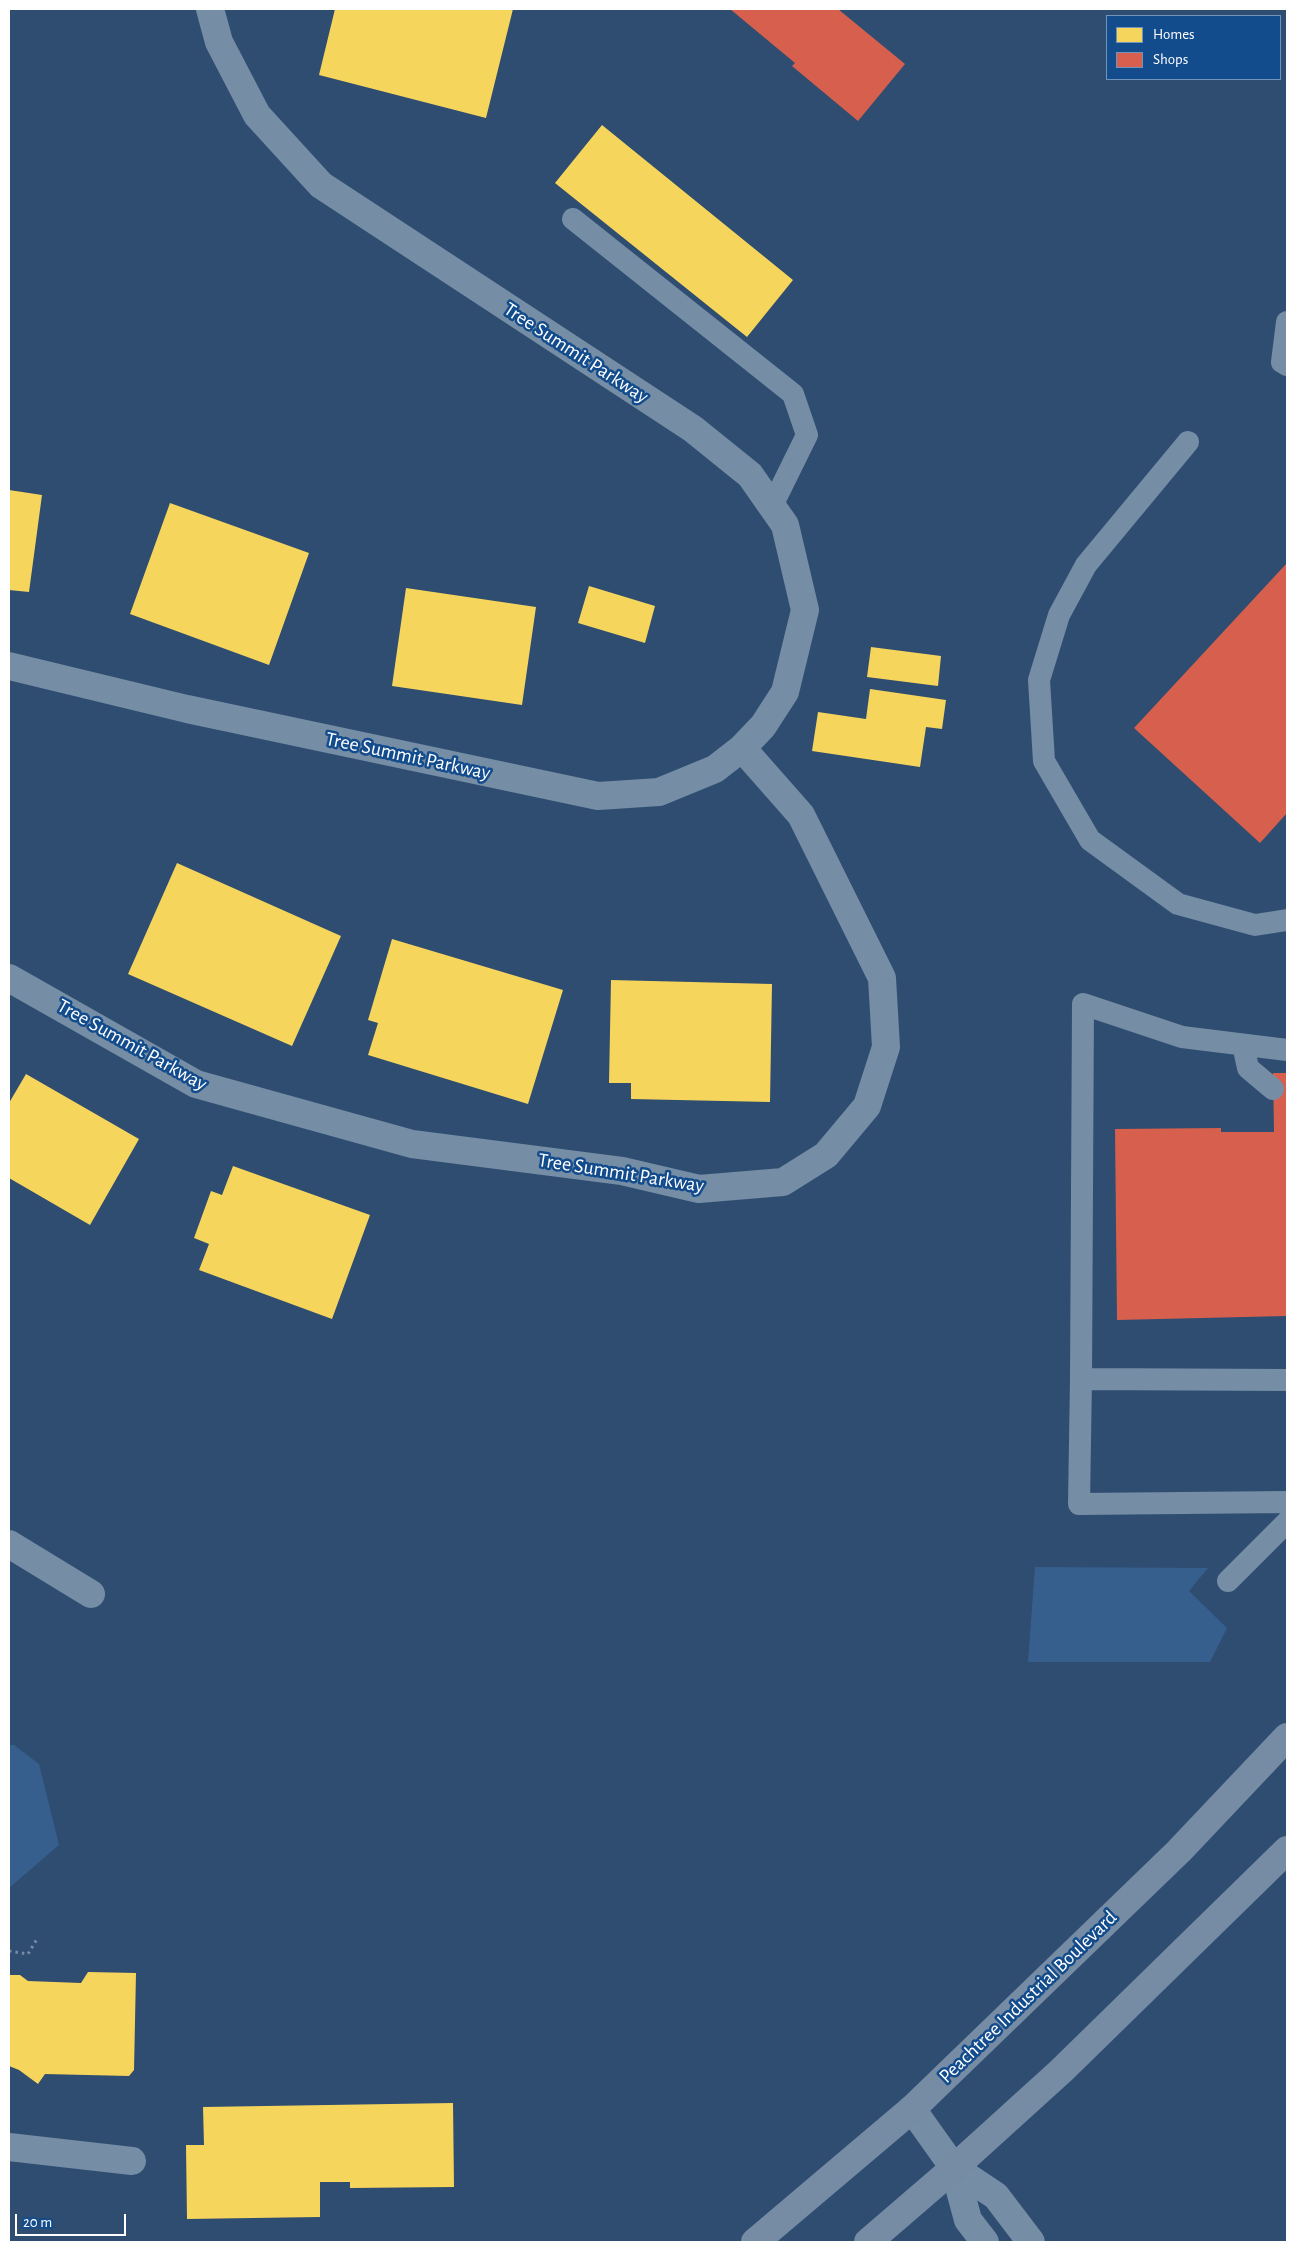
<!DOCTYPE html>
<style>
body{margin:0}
#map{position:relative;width:1296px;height:2251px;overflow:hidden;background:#2e4d71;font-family:"Alegreya Sans",sans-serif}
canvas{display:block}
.frame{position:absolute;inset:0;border:10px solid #fff;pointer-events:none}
.legend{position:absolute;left:1106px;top:15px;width:175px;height:65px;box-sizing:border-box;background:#134c8c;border:1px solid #7194ba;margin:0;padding:6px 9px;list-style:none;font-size:15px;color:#fff}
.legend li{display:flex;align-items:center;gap:10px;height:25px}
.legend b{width:25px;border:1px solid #7194ba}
.scale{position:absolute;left:15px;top:2214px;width:111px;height:22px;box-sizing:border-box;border:2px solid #fff;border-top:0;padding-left:6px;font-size:15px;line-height:18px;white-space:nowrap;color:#fff;-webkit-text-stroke:4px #134c8c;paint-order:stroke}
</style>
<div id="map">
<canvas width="1296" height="2251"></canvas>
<div class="frame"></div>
<ul class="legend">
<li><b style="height:14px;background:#f6d55c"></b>Homes</li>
<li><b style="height:14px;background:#d6604d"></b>Shops</li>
</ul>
<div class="scale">20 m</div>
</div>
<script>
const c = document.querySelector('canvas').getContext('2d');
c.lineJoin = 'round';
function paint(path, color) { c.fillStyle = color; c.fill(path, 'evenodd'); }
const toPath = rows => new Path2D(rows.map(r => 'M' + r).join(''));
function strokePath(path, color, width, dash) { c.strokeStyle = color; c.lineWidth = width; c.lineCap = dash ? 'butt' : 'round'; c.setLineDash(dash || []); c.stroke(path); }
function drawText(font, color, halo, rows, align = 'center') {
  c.font = font + ' "Alegreya Sans",sans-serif'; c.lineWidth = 5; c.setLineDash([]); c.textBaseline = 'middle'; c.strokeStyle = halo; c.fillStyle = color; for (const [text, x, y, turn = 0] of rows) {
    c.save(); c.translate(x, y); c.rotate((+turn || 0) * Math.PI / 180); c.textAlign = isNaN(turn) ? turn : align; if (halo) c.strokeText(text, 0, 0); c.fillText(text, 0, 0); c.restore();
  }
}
paint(toPath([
 [1035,1567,1208,1568,1189,1591,1227,1628,1210,1662,1028,1662],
 [9,1745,14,1745,39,1764,59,1845,9,1888]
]), '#375f8e');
paint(toPath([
 [335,9,513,9,486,118,319,75],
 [602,125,793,280,747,337,555,183],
 [9,490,42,495,29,592,9,590],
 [170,503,309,553,269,665,130,614],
 [589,586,655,606,645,643,578,623],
 [406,588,536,607,522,705,392,686],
 [871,647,941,656,938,686,867,677],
 [870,689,946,700,942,729,926,727,920,767,812,751,818,712,866,719],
 [177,863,341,936,292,1046,128,974],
 [392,939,563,990,528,1104,368,1055,378,1023,368,1020],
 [611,980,772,984,770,1102,631,1099,631,1083,609,1083],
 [26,1074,139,1139,90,1225,9,1178,9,1103],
 [233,1166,370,1215,332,1319,199,1270,209,1244,194,1238,211,1191,222,1195],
 [88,1972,136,1973,134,2070,129,2076,45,2074,38,2084,19,2070,9,2066,9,1975,20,1975,28,1981,81,1983],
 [453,2103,454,2187,350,2188,350,2182,320,2182,320,2217,187,2219,186,2145,204,2145,203,2107]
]), '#f6d55c');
paint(toPath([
 [730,9,838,9,905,64,858,121,792,66,795,63],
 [1287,563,1287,813,1260,843,1134,728],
 [1273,1073,1287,1073,1287,1316,1117,1320,1115,1129,1221,1128,1221,1132,1274,1132]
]), '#d6604d');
strokePath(toPath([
 [9,1951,28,1954,37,1939]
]), '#758da5', 3, [2.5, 4]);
strokePath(toPath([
 [573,219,793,394,807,435,772,506],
 [1287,322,1282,362,1287,365],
 [1188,442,1086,565,1059,615,1039,680,1044,761,1090,840,1178,904,1255,925,1287,920],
 [1243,1045,1248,1068,1273,1089],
 [1287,1050,1182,1037,1083,1004,1081,1379,1287,1380],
 [1081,1379,1079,1504,1287,1502],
 [1228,1581,1287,1522]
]), '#758da5', 22);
strokePath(toPath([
 [9,666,187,709,598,796,659,792,715,769,742,748,763,726,785,692,805,610,785,525,750,475,693,429,321,185,257,115,219,42,210,9],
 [9,978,196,1084,412,1144,622,1171,699,1189,783,1182,826,1155,867,1106,886,1047,882,978,801,815,742,748],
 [9,1544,91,1594],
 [912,2109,954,2168,968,2220,985,2242],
 [9,2147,132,2161],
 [954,2168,996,2196,1031,2242]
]), '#758da5', 28);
strokePath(toPath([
 [755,2242,912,2109,1179,1851,1287,1737],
 [868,2242,954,2168,1061,2071,1287,1850]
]), '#768ba4', 28);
drawText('20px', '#fff', '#134c8c', [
 ["Tree Summit Parkway",576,353,33],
 ["Tree Summit Parkway",408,756,12],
 ["Tree Summit Parkway",132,1045,29],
 ["Tree Summit Parkway",621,1173,9],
 ["Peachtree Industrial Boulevard",1028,1997,-44]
]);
</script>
